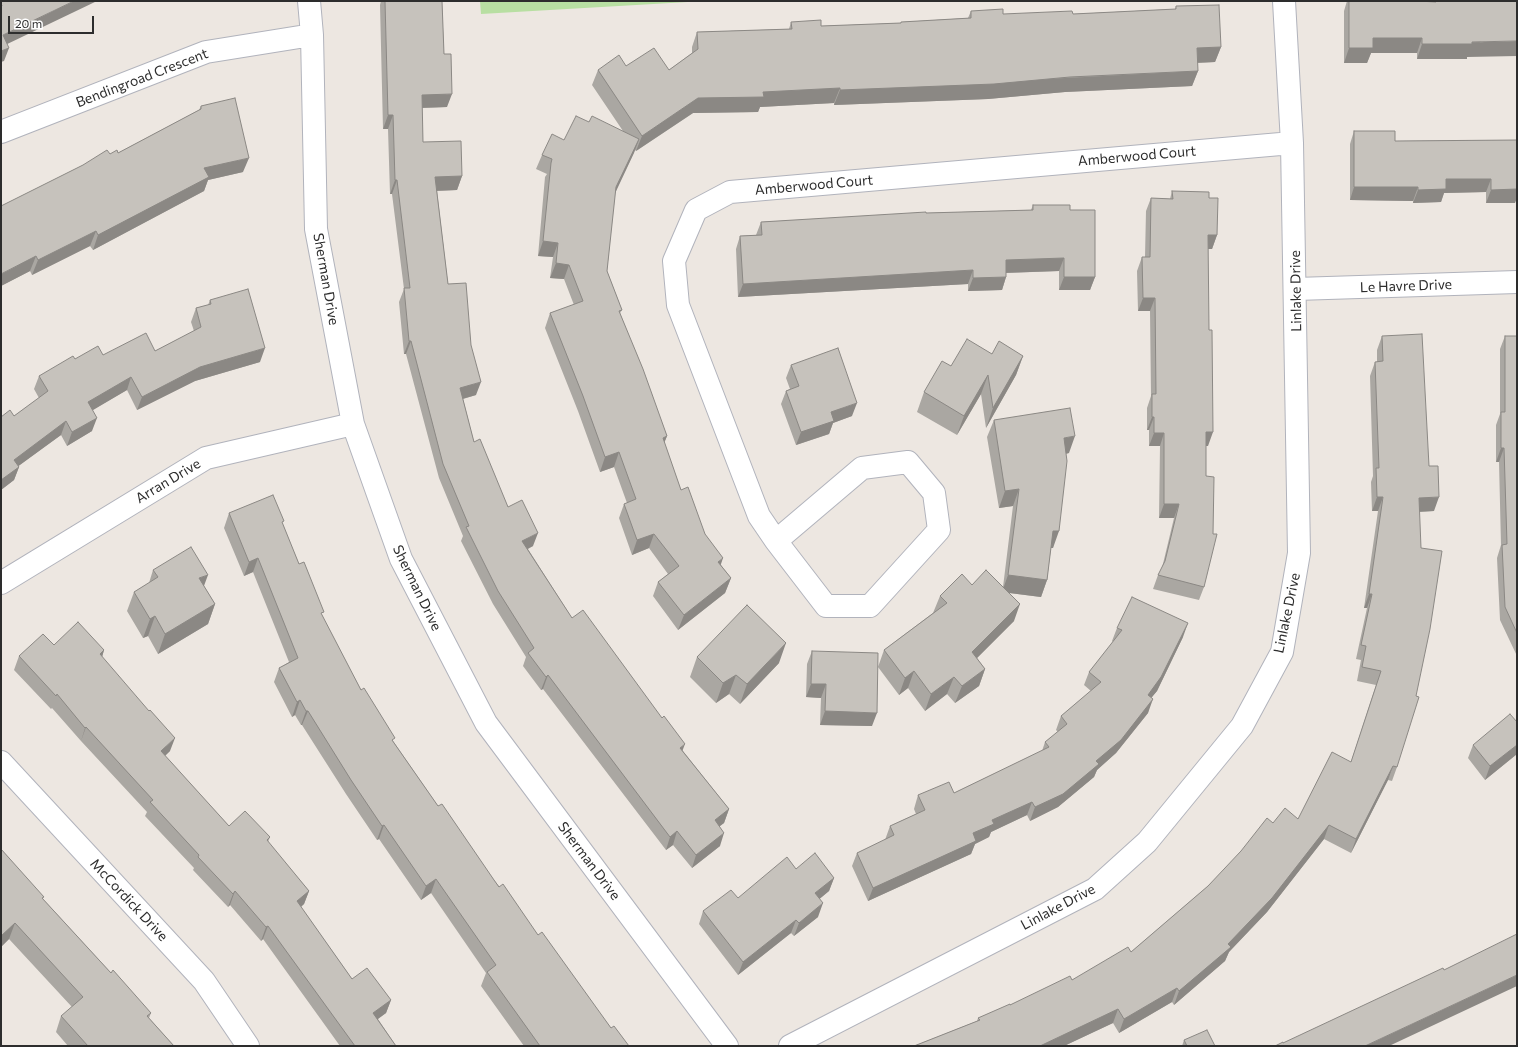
<!DOCTYPE html>
<style>
body{margin:0}
#map{position:relative;width:1518px;height:1047px;overflow:hidden;background:#ede7e1;font-family:Commissioner,sans-serif}
canvas{display:block}
.frame{position:absolute;inset:0;border:2px solid #2d2d2d;pointer-events:none}
.scale{position:absolute;left:8px;top:16px;width:86px;height:18px;box-sizing:border-box;border:2px solid #2d2d2d;border-top:0;padding-left:5px;font-size:12px;line-height:14px;white-space:nowrap;color:#2d2d2d;-webkit-text-stroke:3px #fff;paint-order:stroke}
</style>
<div id="map">
<canvas width="1518" height="1047"></canvas>
<div class="frame"></div>
<div class="scale">20 m</div>
</div>
<script>
const c = document.querySelector('canvas').getContext('2d');
c.lineJoin = 'round';
function paint(path, color) { c.fillStyle = color; c.fill(path, 'evenodd'); }
const toPath = rows => new Path2D(rows.map(r => 'M' + r).join(''));
function strokePath(path, color, width, dash) { c.strokeStyle = color; c.lineWidth = width; c.lineCap = dash ? 'butt' : 'round'; c.setLineDash(dash || []); c.stroke(path); }
function drawText(font, color, halo, rows, align = 'center') {
  c.font = font + ' Commissioner,sans-serif'; c.lineWidth = 4; c.setLineDash([]); c.textBaseline = 'middle'; c.strokeStyle = halo; c.fillStyle = color; for (const [text, x, y, turn = 0] of rows) {
    c.save(); c.translate(x, y); c.rotate((+turn || 0) * Math.PI / 180); c.textAlign = isNaN(turn) ? turn : align; if (halo) c.strokeText(text, 0, 0); c.fillText(text, 0, 0); c.restore();
  }
}
paint(toPath([
 [480,1,705,1,481,14]
]), '#b8dfa2');
const street = toPath([
 [309,1,312,35,316,229,353,424,401,559,486,723,727,1046],
 [1,132,206,52,312,35],
 [1296,289,1517,282],
 [776,541,862,468,908,462,934,493,939,530,870,606,826,606,776,541,759,516,678,305,674,261,696,210,730,192,1292,143],
 [1,583,206,458,353,424],
 [1,762,204,981,248,1046],
 [790,1046,1095,889,1147,842,1242,726,1282,652,1299,553,1292,143,1284,1]
]);
strokePath(street, '#b1b3bc', 24);
strokePath(street, '#fff', 22);
paint(toPath([
 [381,1,442,1,444,54,447,107,422,108,423,142,462,176,457,190,437,191,448,284,476,395,463,399,474,442,508,507,533,546,528,549,572,618,683,751,729,809,724,823,719,826,720,846,692,868,673,845,666,850,543,689,541,690,523,666,526,657,493,604,461,541,463,536,439,478,406,354,404,354,399,302,404,289,392,194,390,194,388,129,383,129,380,5],
 [1347,1,1419,1,1430,2,1430,1,1517,1,1467,57,1467,59,1417,59,1417,53,1371,53,1367,63,1344,63,1344,11],
 [1176,6,1221,47,1215,62,1197,63,1198,71,1192,86,1065,92,988,99,834,105,834,103,760,107,758,112,693,113,636,151,635,150,615,192,607,271,622,310,620,313,667,436,664,443,681,490,721,565,731,578,725,593,678,630,653,596,658,582,668,574,649,548,632,555,619,518,624,504,627,503,614,467,600,472,578,411,545,328,550,313,574,305,564,279,550,278,553,257,538,256,545,177,547,174,536,169,542,155,564,140,589,122,623,131,592,85,598,70,626,66,669,70,692,53,692,47,697,32,789,29,791,22,821,26,901,23,901,22,968,18,971,11,1003,14,1073,14,1175,9],
 [201,106,243,172,208,180,204,191,93,250,90,246,32,275,30,271,1,286,110,154,118,153,199,110],
 [1354,131,1395,141,1517,140,1515,203,1486,203,1486,192,1444,193,1441,202,1413,203,1413,201,1350,200,1350,144],
 [1172,191,1209,198,1217,235,1212,249,1208,249,1208,446,1206,446,1204,587,1199,600,1153,589,1158,575,1162,568,1174,518,1159,518,1160,446,1149,446,1149,430,1147,430,1147,408,1151,396,1150,311,1138,311,1137,271,1142,257,1145,257,1146,211,1151,198,1170,199],
 [1033,205,1070,210,1095,277,1090,290,1059,290,1059,271,1006,273,1006,277,1002,290,968,291,968,284,738,297,736,249,740,236,756,235,761,222,926,213,1031,210],
 [210,300,260,362,195,381,137,410,127,390,92,410,92,431,67,446,61,435,18,466,19,467,14,480,1,490,1,417,14,416,39,398,34,389,39,376,75,359,103,355,155,351,194,331,191,322,196,308,208,305],
 [1382,336,1429,466,1434,511,1419,512,1397,767,1392,781,1388,780,1351,853,1324,839,1267,912,1229,952,1225,961,1174,1005,1172,1002,1119,1033,1113,1023,1064,1046,914,1046,977,1021,978,1018,1072,980,1131,952,1208,886,1273,823,1298,819,1351,762,1376,685,1357,681,1361,660,1356,659,1367,608,1364,608,1378,511,1372,511,1371,482,1373,476,1370,376,1375,362,1377,362,1377,350],
 [1505,336,1517,336,1517,656,1500,620,1497,558,1501,545,1499,462,1496,462,1496,425,1500,414,1500,349],
 [992,354,1023,356,1016,375,986,428,981,394,957,435,917,412,924,392,951,366],
 [791,365,852,416,833,423,829,434,796,445,781,404,786,391,790,389,786,378],
 [994,420,1069,453,1066,454,1053,548,1051,548,1047,580,1041,597,1009,593,1014,621,977,658,985,669,979,686,955,703,947,694,925,711,908,688,899,695,878,667,884,650,933,613,940,596,972,585,1003,587,1013,506,999,508,987,437],
 [229,513,283,525,299,564,322,616,361,690,393,741,438,806,494,880,538,935,611,1028,629,1046,524,1046,481,986,486,973,431,893,421,900,379,839,377,840,346,794,302,725,301,725,295,715,292,717,274,682,279,668,289,662,253,572,244,576,224,528],
 [153,570,204,586,215,604,208,624,158,654,148,636,143,638,127,611,134,592,149,583],
 [1117,628,1183,637,1157,691,1151,698,1148,713,1116,753,1097,770,1094,777,1058,807,1030,821,1027,815,991,832,989,837,975,844,971,854,868,901,852,866,857,853,885,840,890,826,916,814,914,809,918,795,954,793,1042,751,1045,742,1058,732,1056,730,1061,716,1091,691,1084,685,1089,672,1113,642,1112,641],
 [54,645,104,650,102,657,170,751,165,756,229,826,270,837,268,842,309,891,304,904,301,907,352,979,391,1000,386,1013,378,1019,396,1046,340,1046,263,939,261,941,230,905,228,907,193,870,194,868,145,816,147,812,81,741,52,708,51,709,14,670,19,656],
 [812,651,872,726,820,725,821,698,806,697,807,664],
 [697,657,779,663,740,704,729,694,716,703,690,677],
 [1517,722,1517,754,1485,780,1468,758,1473,745],
 [1,849,43,899,111,973,151,1013,149,1018,174,1046,68,1046,56,1032,61,1016,72,1007,9,939,1,947],
 [796,869,834,878,829,891,819,899,818,917,794,936,791,933,738,975,699,924,703,911,738,898],
 [1184,1040,1215,1046,1182,1046]
]), '#aaa7a2');
paint(toPath([
 [74,1,97,1,1,47,3,35],
 [1373,38,1422,38,1417,53,1371,53,1367,63,1344,63,1349,48],
 [1517,41,1517,56,1467,57,1467,59,1417,59,1422,44],
 [1221,47,1215,62,1191,63,1197,48],
 [9,48,4,61,1,62,1,51],
 [1198,71,1192,86,1065,92,988,99,834,105,840,90],
 [840,88,834,103,760,107,758,112,693,113,636,151,642,136,698,98,763,92],
 [452,94,447,107,417,108,422,95],
 [388,115,393,115,388,129,383,129],
 [639,139,634,153,611,202,616,187],
 [249,158,243,172,208,180,204,191,93,250,98,235,204,168],
 [462,176,457,190,430,191,435,177],
 [1446,179,1491,179,1486,192,1444,193,1441,202,1413,203,1418,190],
 [395,180,397,180,392,194,390,194],
 [1517,185,1517,198,1515,203,1486,203,1491,190],
 [1354,187,1418,187,1413,201,1350,200],
 [96,231,90,246,32,275,38,260],
 [1208,235,1217,235,1212,249,1203,249],
 [543,241,558,243,553,257,538,256],
 [36,256,30,271,1,286,1,274],
 [1064,258,1059,271,1001,273,1006,260],
 [556,263,569,265,564,279,550,278],
 [973,270,968,284,738,297,743,284],
 [1006,277,1002,290,968,291,973,278],
 [1064,277,1095,277,1090,290,1059,290],
 [1143,298,1155,298,1150,311,1138,311],
 [409,341,411,341,406,354,404,354],
 [265,348,260,362,195,381,137,410,142,397,200,367],
 [1023,356,1016,375,986,428,993,408],
 [988,375,981,394,957,435,964,416],
 [131,377,127,390,83,416,88,402],
 [481,382,476,395,455,401,460,388],
 [857,403,852,416,833,423,829,434,796,445,801,432,831,412],
 [1152,417,1154,417,1149,430,1147,430],
 [97,418,92,431,67,446,72,432],
 [66,421,61,435,9,473,14,460],
 [1206,432,1213,432,1208,446,1201,446],
 [1154,433,1164,433,1160,446,1149,446],
 [667,436,661,451,663,438],
 [1075,436,1069,453,1057,455,1064,438],
 [1501,448,1504,448,1499,462,1496,462],
 [619,452,614,467,600,472,605,457],
 [19,467,14,480,1,490,1,480],
 [1019,489,1013,506,999,508,1005,491],
 [1377,497,1383,497,1378,511,1372,511],
 [1439,497,1434,511,1414,512,1419,498],
 [1164,504,1179,504,1174,518,1159,518],
 [1053,531,1059,531,1053,548,1046,548],
 [538,533,533,546,517,554,522,541],
 [654,534,649,548,632,555,637,540],
 [258,558,253,572,244,576,249,562],
 [723,558,718,573,718,562],
 [208,575,201,594,199,578],
 [1008,575,1047,580,1041,597,1002,592],
 [731,578,725,593,678,630,684,615],
 [1369,594,1372,594,1367,608,1364,608],
 [215,604,208,624,158,654,165,634],
 [1020,604,1014,621,966,669,972,652],
 [155,616,148,636,143,638,150,619],
 [1188,623,1183,637,1157,691,1143,708,1148,695],
 [786,643,779,663,740,704,747,684],
 [104,650,100,664,100,654],
 [985,669,979,686,955,703,962,686],
 [914,671,908,688,899,695,905,678],
 [548,675,543,689,541,690,546,677],
 [736,675,729,694,716,703,723,683],
 [954,677,947,694,925,711,931,694],
 [811,684,826,684,821,698,806,697],
 [1153,699,1148,713,1116,753,1097,770,1094,777,1058,807,1030,821,1035,807,1096,761],
 [300,700,295,715,292,717,297,702],
 [306,711,308,711,302,725,301,725],
 [825,711,877,713,872,726,820,725],
 [86,727,81,741,85,728],
 [175,738,170,751,156,764,161,751],
 [685,744,680,757,680,748],
 [1517,745,1517,754,1485,780,1490,766],
 [1393,766,1388,780,1351,853,1356,839],
 [1032,802,1027,815,991,832,989,837,975,844,971,854,868,901,873,888,973,833,992,820],
 [729,809,724,823,710,834,715,820],
 [384,825,379,839,377,840,382,826],
 [1329,825,1324,839,1267,912,1229,952,1225,961,1174,1005,1179,991,1228,944],
 [677,831,673,845,666,850,670,837],
 [724,833,720,846,692,868,696,855],
 [834,878,829,891,810,907,815,893],
 [436,879,431,893,421,900,426,886],
 [235,891,230,905,228,907,233,894],
 [309,891,304,904,292,914,297,901],
 [823,903,818,917,794,936,799,923],
 [796,920,791,933,738,975,743,962],
 [15,923,9,939,1,947,1,936],
 [268,926,263,939,261,941,266,927],
 [1517,975,1517,986,1389,1046,1365,1046],
 [1177,988,1172,1002,1119,1033,1124,1019],
 [391,1000,386,1013,368,1026,373,1013],
 [1118,1009,1113,1023,1064,1046,1040,1046]
]), '#8b8884');
const building = toPath([
 [1,1,74,1,3,35,9,48,1,51,1,7,2,6,1,3,1,1],
 [385,1,442,1,444,54,451,54,452,94,422,95,423,142,461,141,462,176,435,177,448,284,466,283,471,345,481,382,460,388,474,442,480,439,508,507,522,500,538,533,522,541,572,618,583,610,662,718,664,716,685,744,680,748,729,809,715,820,724,833,696,855,677,831,670,837,548,675,546,677,528,653,534,648,498,591,466,527,469,526,443,464,411,341,409,341,404,288,410,288,397,180,395,180,393,115,388,115,385,1],
 [1349,1,1418,1,1436,2,1436,1,1517,1,1517,41,1472,42,1472,44,1422,44,1422,38,1373,38,1373,48,1349,48,1349,1],
 [1219,5,1221,47,1197,48,1198,71,1070,77,994,84,840,90,840,88,763,92,764,97,698,98,642,136,598,70,619,55,626,66,654,48,669,70,698,49,697,32,792,29,791,22,821,20,821,26,901,23,901,22,971,18,971,11,1003,9,1003,14,1072,11,1073,14,1176,9,1176,6,1219,5],
 [235,98,249,158,204,168,209,177,98,235,96,231,38,260,36,256,1,274,1,206,83,165,107,150,110,154,117,150,118,153,201,109,201,106,235,98],
 [576,116,589,122,592,116,639,139,616,187,607,271,622,310,619,311,643,369,667,436,663,438,681,490,688,487,705,534,723,558,718,562,731,578,684,615,658,582,679,566,654,534,637,540,624,504,636,499,619,452,605,457,583,396,550,313,583,301,569,265,556,263,558,243,543,241,551,163,552,159,542,155,552,134,564,140,576,116],
 [1354,131,1395,131,1395,141,1517,140,1517,189,1491,190,1491,179,1446,179,1446,189,1418,190,1418,187,1354,187,1354,131],
 [1172,191,1209,192,1209,198,1218,198,1217,235,1208,235,1209,330,1212,330,1213,432,1206,432,1206,476,1214,477,1213,534,1217,534,1204,587,1158,575,1165,561,1179,504,1164,504,1164,433,1154,433,1154,417,1152,417,1152,394,1156,394,1155,298,1143,298,1142,257,1150,257,1151,198,1173,199,1172,191],
 [1033,205,1070,205,1070,210,1095,210,1095,277,1064,277,1064,258,1006,260,1006,277,973,278,973,270,743,284,740,236,762,235,761,222,926,212,926,213,1033,210,1033,205],
 [248,289,265,348,200,367,142,397,131,377,88,402,97,418,72,432,66,421,14,460,19,467,1,480,1,417,10,410,14,416,48,391,39,376,73,356,75,359,98,346,103,355,146,333,155,351,201,327,196,308,211,304,210,300,248,289],
 [1422,334,1429,466,1438,466,1439,497,1419,498,1421,548,1442,551,1430,629,1416,696,1419,697,1397,767,1393,766,1356,839,1329,825,1272,898,1228,944,1231,947,1179,991,1177,988,1124,1019,1118,1009,1040,1046,914,1046,980,1020,978,1018,1010,1004,1010,1005,1070,976,1072,980,1128,947,1131,952,1208,886,1241,851,1267,818,1273,823,1285,808,1298,819,1332,752,1351,762,1381,671,1362,667,1366,646,1361,645,1372,594,1369,594,1383,497,1377,497,1376,468,1379,468,1375,362,1383,361,1382,336,1422,334],
 [1505,336,1517,336,1517,633,1505,607,1502,545,1507,544,1504,448,1501,448,1501,412,1505,412,1505,336],
 [967,339,992,354,999,341,1023,356,993,408,988,375,964,416,924,392,942,361,951,366,967,339],
 [838,348,857,403,831,412,834,421,801,432,786,391,799,386,791,365,838,348],
 [1070,408,1075,436,1064,438,1067,461,1059,531,1053,531,1047,580,1008,575,1019,489,1005,491,994,420,1070,408],
 [273,495,284,521,282,522,299,564,304,562,324,612,321,613,361,690,364,688,395,738,392,740,438,806,442,804,494,880,499,887,503,884,538,935,542,932,611,1028,614,1026,629,1046,540,1046,487,972,496,965,436,879,426,886,384,825,382,826,351,780,308,711,306,711,300,700,297,702,279,668,298,658,258,558,249,562,229,513,273,495],
 [191,547,208,575,199,578,215,604,165,634,155,616,150,619,134,592,158,577,153,570,191,547],
 [986,570,1020,604,972,652,985,669,962,686,954,677,931,694,914,671,905,678,884,650,947,603,940,596,962,574,972,585,986,570],
 [1132,597,1188,623,1161,677,1148,695,1153,699,1121,740,1096,761,1099,764,1063,794,1035,807,1032,802,992,820,994,824,973,833,976,841,873,888,857,853,894,835,890,826,925,810,918,795,949,782,954,793,1049,747,1045,742,1067,724,1061,716,1101,682,1089,672,1122,630,1117,628,1132,597],
 [747,605,786,643,747,684,736,675,723,683,697,657,747,605],
 [78,622,104,650,100,654,149,711,150,710,175,738,161,751,229,826,245,811,270,837,267,840,309,891,297,901,352,979,367,968,391,1000,373,1013,396,1046,355,1046,268,926,266,927,235,891,233,894,198,857,199,855,150,802,153,800,86,727,85,728,57,694,56,696,19,656,43,634,54,645,78,622],
 [812,651,878,653,877,713,825,711,826,684,811,684,812,651],
 [1510,714,1517,722,1517,745,1490,766,1473,745,1510,714],
 [1,849,44,897,42,898,111,973,113,970,151,1013,147,1016,174,1046,88,1046,61,1016,83,997,15,923,1,936,1,849],
 [815,853,834,878,815,893,823,903,799,923,796,920,743,962,703,911,731,890,738,898,787,857,796,869,815,853],
 [1517,934,1517,975,1365,1046,1275,1046,1283,1042,1283,1043,1443,968,1444,970,1517,934],
 [1207,1030,1215,1046,1187,1046,1184,1040,1207,1030]
]);
paint(building, '#c6c2bc');
strokePath(building, '#8b8884', 1);
drawText('14px', '#2d2d2d', '#fff', [
 ["Bendingroad Crescent",142,78,-21],
 ["Amberwood Court",1137,156,-5],
 ["Amberwood Court",814,185,-5],
 ["Sherman Drive",326,279,80],
 ["Le Havre Drive",1406,286,-2],
 ["Linlake Drive",1296,291,-91],
 ["Arran Drive",168,481,-31],
 ["Sherman Drive",417,588,64],
 ["Linlake Drive",1287,613,-78],
 ["Sherman Drive",589,861,53],
 ["McCordick Drive",129,900,47],
 ["Linlake Drive",1058,907,-28]
]);
</script>
